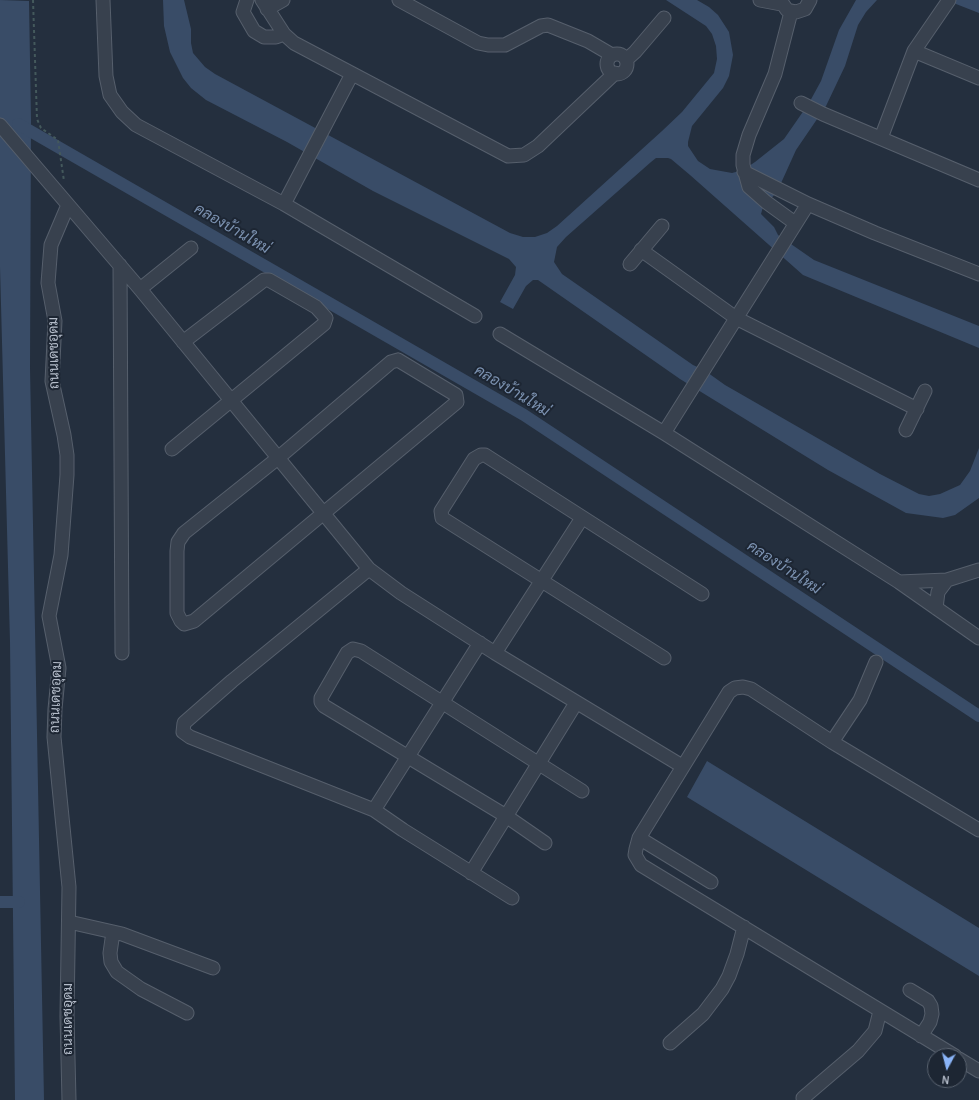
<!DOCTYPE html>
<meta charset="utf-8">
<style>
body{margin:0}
#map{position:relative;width:979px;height:1100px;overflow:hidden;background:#242f3e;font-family:Karla,sans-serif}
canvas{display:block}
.north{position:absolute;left:927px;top:1048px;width:40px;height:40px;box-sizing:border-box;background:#1d2633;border:1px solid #59626f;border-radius:50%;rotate:187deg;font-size:11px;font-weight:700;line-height:16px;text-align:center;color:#b4bcc9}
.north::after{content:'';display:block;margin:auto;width:14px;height:18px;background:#8ab4f8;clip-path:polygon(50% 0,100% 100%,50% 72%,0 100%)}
</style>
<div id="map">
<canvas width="979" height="1100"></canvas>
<div class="north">N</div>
</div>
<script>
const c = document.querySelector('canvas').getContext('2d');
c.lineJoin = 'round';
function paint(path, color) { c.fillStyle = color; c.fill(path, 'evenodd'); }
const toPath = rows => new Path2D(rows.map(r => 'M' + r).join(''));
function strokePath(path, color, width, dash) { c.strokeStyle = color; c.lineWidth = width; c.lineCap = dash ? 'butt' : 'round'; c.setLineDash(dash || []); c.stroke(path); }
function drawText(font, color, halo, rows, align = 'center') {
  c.font = font + ' Karla,Sarabun,sans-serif'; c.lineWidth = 4; c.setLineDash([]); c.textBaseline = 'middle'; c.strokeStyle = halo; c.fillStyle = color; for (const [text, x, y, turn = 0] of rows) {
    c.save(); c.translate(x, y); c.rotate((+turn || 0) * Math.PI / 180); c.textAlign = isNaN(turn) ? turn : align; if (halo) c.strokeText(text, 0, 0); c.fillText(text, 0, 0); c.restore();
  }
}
paint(toPath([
 [0,0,29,1,31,119,30,368,44,1100,15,1100,10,642,0,267],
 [163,0,184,0,191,29,191,43,193,53,205,67,215,74,510,233,523,237,535,237,547,233,557,226,662,131,682,112,714,73,717,59,716,46,712,34,706,26,666,0,697,0,709,7,718,15,729,32,733,55,729,76,723,88,692,126,688,142,688,146,698,161,710,169,732,173,743,170,755,162,784,139,809,103,821,81,839,30,856,0,877,0,866,12,858,25,845,66,826,106,796,150,777,192,763,207,761,214,774,227,778,235,814,260,979,326,979,348,803,275,690,175,671,159,668,158,656,158,651,162,566,237,557,247,554,262,562,274,693,365,704,370,725,385,880,474,919,494,929,496,940,494,960,485,970,471,979,448,979,498,955,515,943,518,906,513,828,470,680,379,538,280,533,280,526,286,513,309,500,302,515,275,516,267,509,259,373,191,287,142,206,100,191,88,183,78,170,52,164,26],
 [948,0,979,0,979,13,956,4],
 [707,761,979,928,979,976,687,797]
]), '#394c67');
strokePath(toPath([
 [18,124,524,415,979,716],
 [0,902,19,902]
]), '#394c67', 12);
const minor = toPath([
 [103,0,106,76,110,95,122,112,136,125,284,204,475,316],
 [247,0,243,12,254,31,264,37,276,37,284,34],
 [262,0,284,34,294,43,508,156,524,155,538,146,615,73],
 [399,0,478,43,488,45,505,45,541,26,548,25,588,41,612,55],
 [760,0,781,4],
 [780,0,787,10,796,12,805,9,810,0],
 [267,9,283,0],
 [791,12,775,74,749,135,743,155,743,165,749,187,766,202,795,223],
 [914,51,979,78],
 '607 64a10 10 0 1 1 20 0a10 10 0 1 1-20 0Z',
 [626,60,635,52,664,18],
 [801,103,823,114,979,180],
 [0,125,140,289,369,569,401,593,495,653,682,766],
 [881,138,914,51,949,0],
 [744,172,808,204],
 [284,204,352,74],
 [68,205,51,245,48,283,55,321,52,381,64,435,67,455,67,475,61,555,49,616,59,668,55,709,54,737,69,887,67,1016,69,1100],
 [641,250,736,318,917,409],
 [630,264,662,226],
 [120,265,122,653],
 [140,289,191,248],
 [500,334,664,433,899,582,979,638],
 [398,360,456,395,457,402,194,621,184,624,181,621,177,613,177,551,178,542,184,533,278,458,391,362,398,360],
 [906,430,925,391],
 [664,433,808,204,875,233,979,274],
 [172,449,324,324,326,318,316,307,269,280,264,280,183,342],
 [369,569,232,681,184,723,183,732,190,737,374,810,403,830,512,898],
 [899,582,947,580,979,570],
 [936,608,938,592,947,580],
 [495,653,582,518],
 [664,658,442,518,441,511,474,459,481,455,485,455,702,594],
 [832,742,860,700,876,662],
 [374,810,480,643],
 [639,838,711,882],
 [545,843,506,816,324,706,321,702,321,698,347,653,353,649,361,651,582,791],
 [471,873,576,703],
 [69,922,122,934,213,968],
 [113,932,110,953,111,962,117,972,141,989,187,1013],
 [910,990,928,1001,931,1006,932,1014,930,1022,921,1036],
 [670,1043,703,1014,722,989,729,976,737,954,744,927],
 [955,1056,641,865,635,855,636,849,639,838,729,692,735,688,743,687,751,689,832,742,979,830],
 [959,1059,979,1071],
 [803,1098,858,1051,875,1031,880,1011]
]);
strokePath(minor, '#565f6c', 15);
strokePath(toPath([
 [33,0,37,119,41,128,58,140,64,181]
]), '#44595c', 2, [3, 3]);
strokePath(minor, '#38414e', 13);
drawText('14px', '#b4bcc9', '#1d2633', [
 ["ถนนเดชอุดม",54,353,-91],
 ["ถนนเดชอุดม",56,697,-88],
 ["ถนนเดชอุดม",68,1019,-90]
]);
drawText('italic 15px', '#7c92b1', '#1d2633', [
 ["คลองบ้านใหม่",232,229,30],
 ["คลองบ้านใหม่",512,391,31],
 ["คลองบ้านใหม่",784,568,33]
]);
</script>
